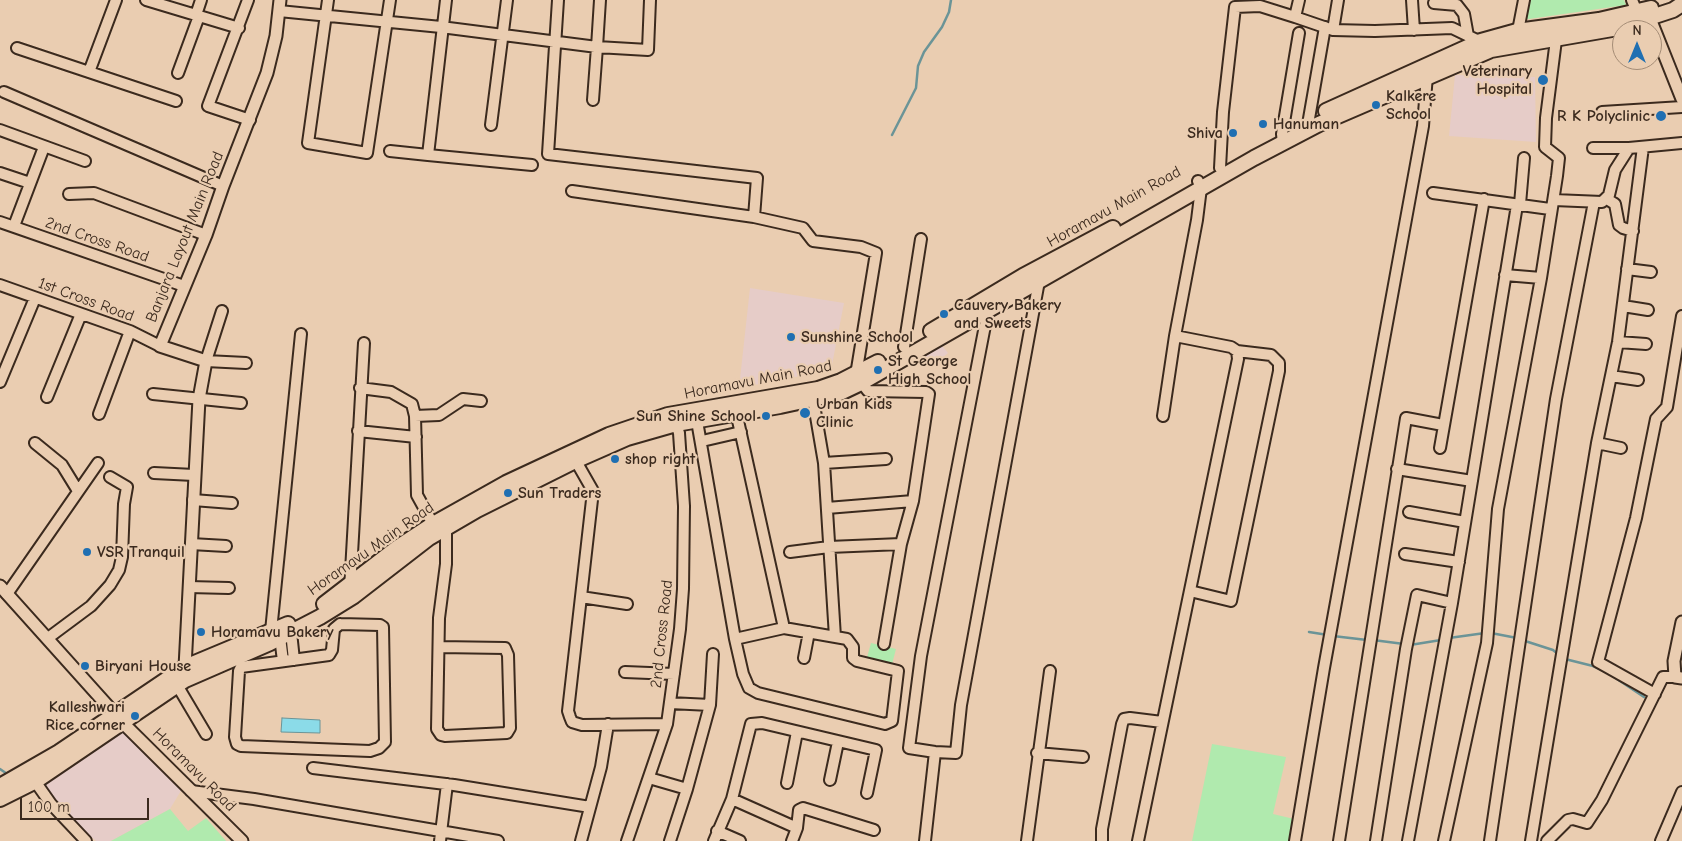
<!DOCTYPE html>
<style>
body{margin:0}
#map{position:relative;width:1682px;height:841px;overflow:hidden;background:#eacdb1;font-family:"Comic Neue",sans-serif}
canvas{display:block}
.north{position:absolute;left:1612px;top:20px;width:50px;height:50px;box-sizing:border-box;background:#eacdb1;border:1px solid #a48c76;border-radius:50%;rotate:0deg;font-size:14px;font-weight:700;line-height:20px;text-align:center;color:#3b2a1e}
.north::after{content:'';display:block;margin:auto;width:18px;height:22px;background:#1f6fb2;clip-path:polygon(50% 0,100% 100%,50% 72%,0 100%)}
.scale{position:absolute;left:20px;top:798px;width:129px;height:22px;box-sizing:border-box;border:2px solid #3b2a1e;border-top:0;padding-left:6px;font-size:15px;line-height:18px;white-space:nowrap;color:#3b2a1e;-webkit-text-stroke:4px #eacdb1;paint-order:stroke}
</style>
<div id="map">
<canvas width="1682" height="841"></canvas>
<div class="north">N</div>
<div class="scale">100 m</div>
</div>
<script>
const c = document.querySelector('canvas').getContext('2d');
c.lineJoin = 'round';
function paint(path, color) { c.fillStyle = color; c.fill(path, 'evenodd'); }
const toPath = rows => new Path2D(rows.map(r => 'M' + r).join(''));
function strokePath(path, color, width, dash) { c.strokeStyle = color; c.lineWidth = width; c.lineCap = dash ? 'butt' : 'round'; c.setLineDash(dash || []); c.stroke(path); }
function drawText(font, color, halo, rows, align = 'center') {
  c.font = font + ' "Comic Neue",sans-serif'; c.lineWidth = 4.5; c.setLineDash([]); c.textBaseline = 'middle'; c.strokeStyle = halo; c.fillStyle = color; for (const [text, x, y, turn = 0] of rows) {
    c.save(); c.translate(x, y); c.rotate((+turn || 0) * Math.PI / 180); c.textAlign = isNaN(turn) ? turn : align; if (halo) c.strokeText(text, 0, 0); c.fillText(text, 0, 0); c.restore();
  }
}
paint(toPath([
 [1455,75,1535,77,1536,142,1449,136],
 [750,288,844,303,831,370,739,388],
 [940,343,948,353,933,366,924,356],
 [123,727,182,789,170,809,111,841,96,841,62,813,42,784]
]), '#e6ccc8');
paint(toPath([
 [1531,0,1624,0,1626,5,1522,20],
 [871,643,896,649,891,668,866,661],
 [1212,744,1286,757,1273,814,1294,819,1291,841,1192,841],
 [170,809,188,831,206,818,226,841,111,841]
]), '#b0eaae');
const water = toPath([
 [282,718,320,720,320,733,281,732,282,718]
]);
paint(water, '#8bdbe8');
strokePath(water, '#6b9497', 1);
strokePath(toPath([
 [892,135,916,88,918,66,924,52,942,27,949,12,951,0],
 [1309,632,1328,635],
 [1491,633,1517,638],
 [1333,636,1367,640],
 [1449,638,1485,633],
 [1373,640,1404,644],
 [1522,640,1553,650,1559,655],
 [1410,645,1441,640],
 [1565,659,1593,666,1608,673,1644,697],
 [0,769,10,776]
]), '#6b9497', 2.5);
const minor = toPath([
 [146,0,239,28],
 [248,0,208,106,250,120],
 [328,0,308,143,367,153,390,0],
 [446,0,428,155,532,165],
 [558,0,548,154,757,178,754,217,572,191],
 [1299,0,1295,17,1333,30,1375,31,1452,28,1483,43],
 [1412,0,1414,30],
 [1632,0,1637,12],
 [1434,3,1457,5,1464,14,1468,36],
 [279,11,441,27,597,47,600,0],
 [196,15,201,0],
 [1333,30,1338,0],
 [1517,36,1524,0],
 [17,48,176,101],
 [89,72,116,0],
 [178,73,199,16],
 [4,92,223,186],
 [593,100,597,47,648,50,650,0],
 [1602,112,1682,107],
 [491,125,507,0],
 [0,130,85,161],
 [1307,130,1325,27],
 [1283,143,1282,134,1299,33],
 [1593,148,1629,148],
 [390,151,428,155],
 [1220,168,1223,112,1235,7,1260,6,1295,17],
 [0,173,30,183],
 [1433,193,1550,209],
 [69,194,94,193,206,235],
 [1607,199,1615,204,1619,225,1623,228,1633,231],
 [1554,200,1602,202,1609,195,1615,170,1629,148,1682,143],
 [1520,204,1524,158],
 [754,217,803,228,813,241,861,247,876,253,856,375,868,391,926,392,929,394,913,501,901,544,884,644],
 [0,222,184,286],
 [14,226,44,147],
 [1627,269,1651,272],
 [1505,275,1541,278],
 [0,285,130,331,160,346],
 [1623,306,1648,310],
 [988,310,921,656,909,748,935,752,956,753,961,705,1039,281,1037,277],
 [222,311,206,361,246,363],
 [1618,342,1646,344],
 [904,347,921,239],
 [1611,376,1638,380],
 [0,382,35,298],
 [360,388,391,392,412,404,415,416,417,495,433,524,446,528,446,564,439,618,437,729,441,735,445,736,507,733,510,728,508,655,505,648,439,647],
 [153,394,241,403],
 [47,397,81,314],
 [813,399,824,463,835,637],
 [735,407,784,628],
 [99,414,130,331],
 [415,416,439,415,463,399,481,401],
 [1163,416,1175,336],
 [697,421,735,639,743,674,749,688,758,693,885,724,892,721,898,671,857,661,853,658,853,647,847,639,784,628,735,639],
 [358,431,416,437],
 [702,441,741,432],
 [35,443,62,465,78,491],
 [1597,443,1621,448],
 [1440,448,1484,199],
 [573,456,593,491,568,711,570,717,572,722,582,725,667,724],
 [824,463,886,459],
 [1397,469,1472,481],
 [154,473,194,475],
 [193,500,232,503],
 [827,508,913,501],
 [1409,512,1465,522],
 [191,544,226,546],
 [790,552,829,547,901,544],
 [1405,554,1459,562],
 [189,587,229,588],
 [350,589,364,343],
 [1190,591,1231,601,1279,371,1279,363,1271,355,1237,351],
 [7,594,98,463],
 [581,597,627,604],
 [340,624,380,625,383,627,385,742,379,748,370,751,241,746,237,744,235,737,239,671,241,667,329,655,332,650,334,629,340,624],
 [271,631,301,334],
 [291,632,294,660],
 [280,637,283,661],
 [48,638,91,606,110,585,119,570,122,557,124,504,127,487,110,477],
 [804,658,809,632],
 [625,672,674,674],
 [177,685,206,734],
 [1655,694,1598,662,1636,518,1656,419,1667,407,1682,316],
 [670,703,710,705],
 [1037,753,1083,757],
 [313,768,454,785,590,807],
 [32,777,51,804,86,841],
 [649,778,687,789,670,841],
 [830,780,838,742],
 [787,783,797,732],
 [687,789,710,705,713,654],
 [191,791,254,799,498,841],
 [732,799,797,828,799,810,803,808,874,830],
 [717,831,740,841],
 [440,841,447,784],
 [581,841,601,767,608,724],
 [627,841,667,724,680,629,683,589,684,506,679,433,676,424],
 [714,841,732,799,751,724,762,723,876,750,867,793],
 [792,841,797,828],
 [925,841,935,752],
 [1027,841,1050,671],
 [1102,841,1102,829,1122,724,1124,719,1130,718,1162,722],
 [1138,841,1238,359,1237,351,1231,347,1175,336,1197,220,1201,188,1198,181],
 [1295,841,1324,668,1423,126,1427,75],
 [1339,841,1406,418,1443,425],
 [1376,841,1406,649,1417,595,1452,603],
 [1408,841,1452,603,1517,205],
 [1444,841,1487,643,1498,509,1541,278,1557,176,1559,158,1545,147,1546,118,1557,32],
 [1490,841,1556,399,1594,202],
 [1531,841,1597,443,1618,342,1643,147],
 [1547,841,1568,820,1573,819,1587,823,1602,800,1663,677,1675,677],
 [1661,841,1682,792]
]);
const tertiary = toPath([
 [1647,11,1682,99],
 [0,586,123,723,242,841],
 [1682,622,1674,661,1675,677,1682,678],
 [185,667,199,399,206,361,160,346,206,235,223,186,267,73,276,36,280,0]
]);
const secondary = toPath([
 [1326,111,1481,41,1517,31,1599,20,1651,8],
 [931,331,1023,276,1113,228],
 [324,604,398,547,433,524,506,483,609,435,668,415,818,389,841,381,878,362],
 [0,786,59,752,185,667,288,624],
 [0,799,36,781,185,680,270,643,320,617,354,596,429,538,477,510,577,460,627,438,676,424,780,406,840,393,861,383,1254,158,1319,124,1491,50,1618,28,1673,10,1682,4]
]);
strokePath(minor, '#3b2a1e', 14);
strokePath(tertiary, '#3b2a1e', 15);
strokePath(secondary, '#3b2a1e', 18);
strokePath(minor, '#eacdb1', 10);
strokePath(tertiary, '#eacdb1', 11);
strokePath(secondary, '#eacdb1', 14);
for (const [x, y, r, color] of [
 [1543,80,6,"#1f6fb2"],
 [1376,105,5,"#1f6fb2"],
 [1661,116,6,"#1f6fb2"],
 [1263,124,5,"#1f6fb2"],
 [1233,133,5,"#1f6fb2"],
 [944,314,5,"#1f6fb2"],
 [791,337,5,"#1f6fb2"],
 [878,370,5,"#1f6fb2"],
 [805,413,6,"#1f6fb2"],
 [766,416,5,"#1f6fb2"],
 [615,459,5,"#1f6fb2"],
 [508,493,5,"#1f6fb2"],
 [87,552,5,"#1f6fb2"],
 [201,632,5,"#1f6fb2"],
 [85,666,5,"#1f6fb2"],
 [135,716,5,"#1f6fb2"]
]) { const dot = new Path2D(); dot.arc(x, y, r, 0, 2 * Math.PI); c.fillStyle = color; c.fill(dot); strokePath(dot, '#eacdb1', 2); }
drawText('bold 16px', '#3b2a1e', '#eacdb1', [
 ["Veterinary",1532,71,"right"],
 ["Hospital",1532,89,"right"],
 ["Kalkere",1386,96],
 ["School",1386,114],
 ["R K Polyclinic",1650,116,"right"],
 ["Hanuman",1273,124],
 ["Shiva",1223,133,"right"],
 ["Cauvery Bakery",954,305],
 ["and Sweets",954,323],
 ["Sunshine School",801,337],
 ["St George",888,361],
 ["High School",888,379],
 ["Urban Kids",816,404],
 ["Clinic",816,422],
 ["Sun Shine School",756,416,"right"],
 ["shop right",625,459],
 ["Sun Traders",518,493],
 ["VSR Tranquil",97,552],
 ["Horamavu Bakery",211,632],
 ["Biryani House",95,666],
 ["Kalleshwari",125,707,"right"],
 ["Rice corner",125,725,"right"]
], 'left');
drawText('16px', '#3b2a1e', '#eacdb1', [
 ["Horamavu Main Road",1114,207,-29],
 ["Banjara Layout Main Road",185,237,-68],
 ["2nd Cross Road",97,240,19],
 ["1st Cross Road",86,300,20],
 ["Horamavu Main Road",758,380,-11],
 ["Horamavu Main Road",371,549,-35],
 ["2nd Cross Road",662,634,-84],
 ["Horamavu Road",194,770,45]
]);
</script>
